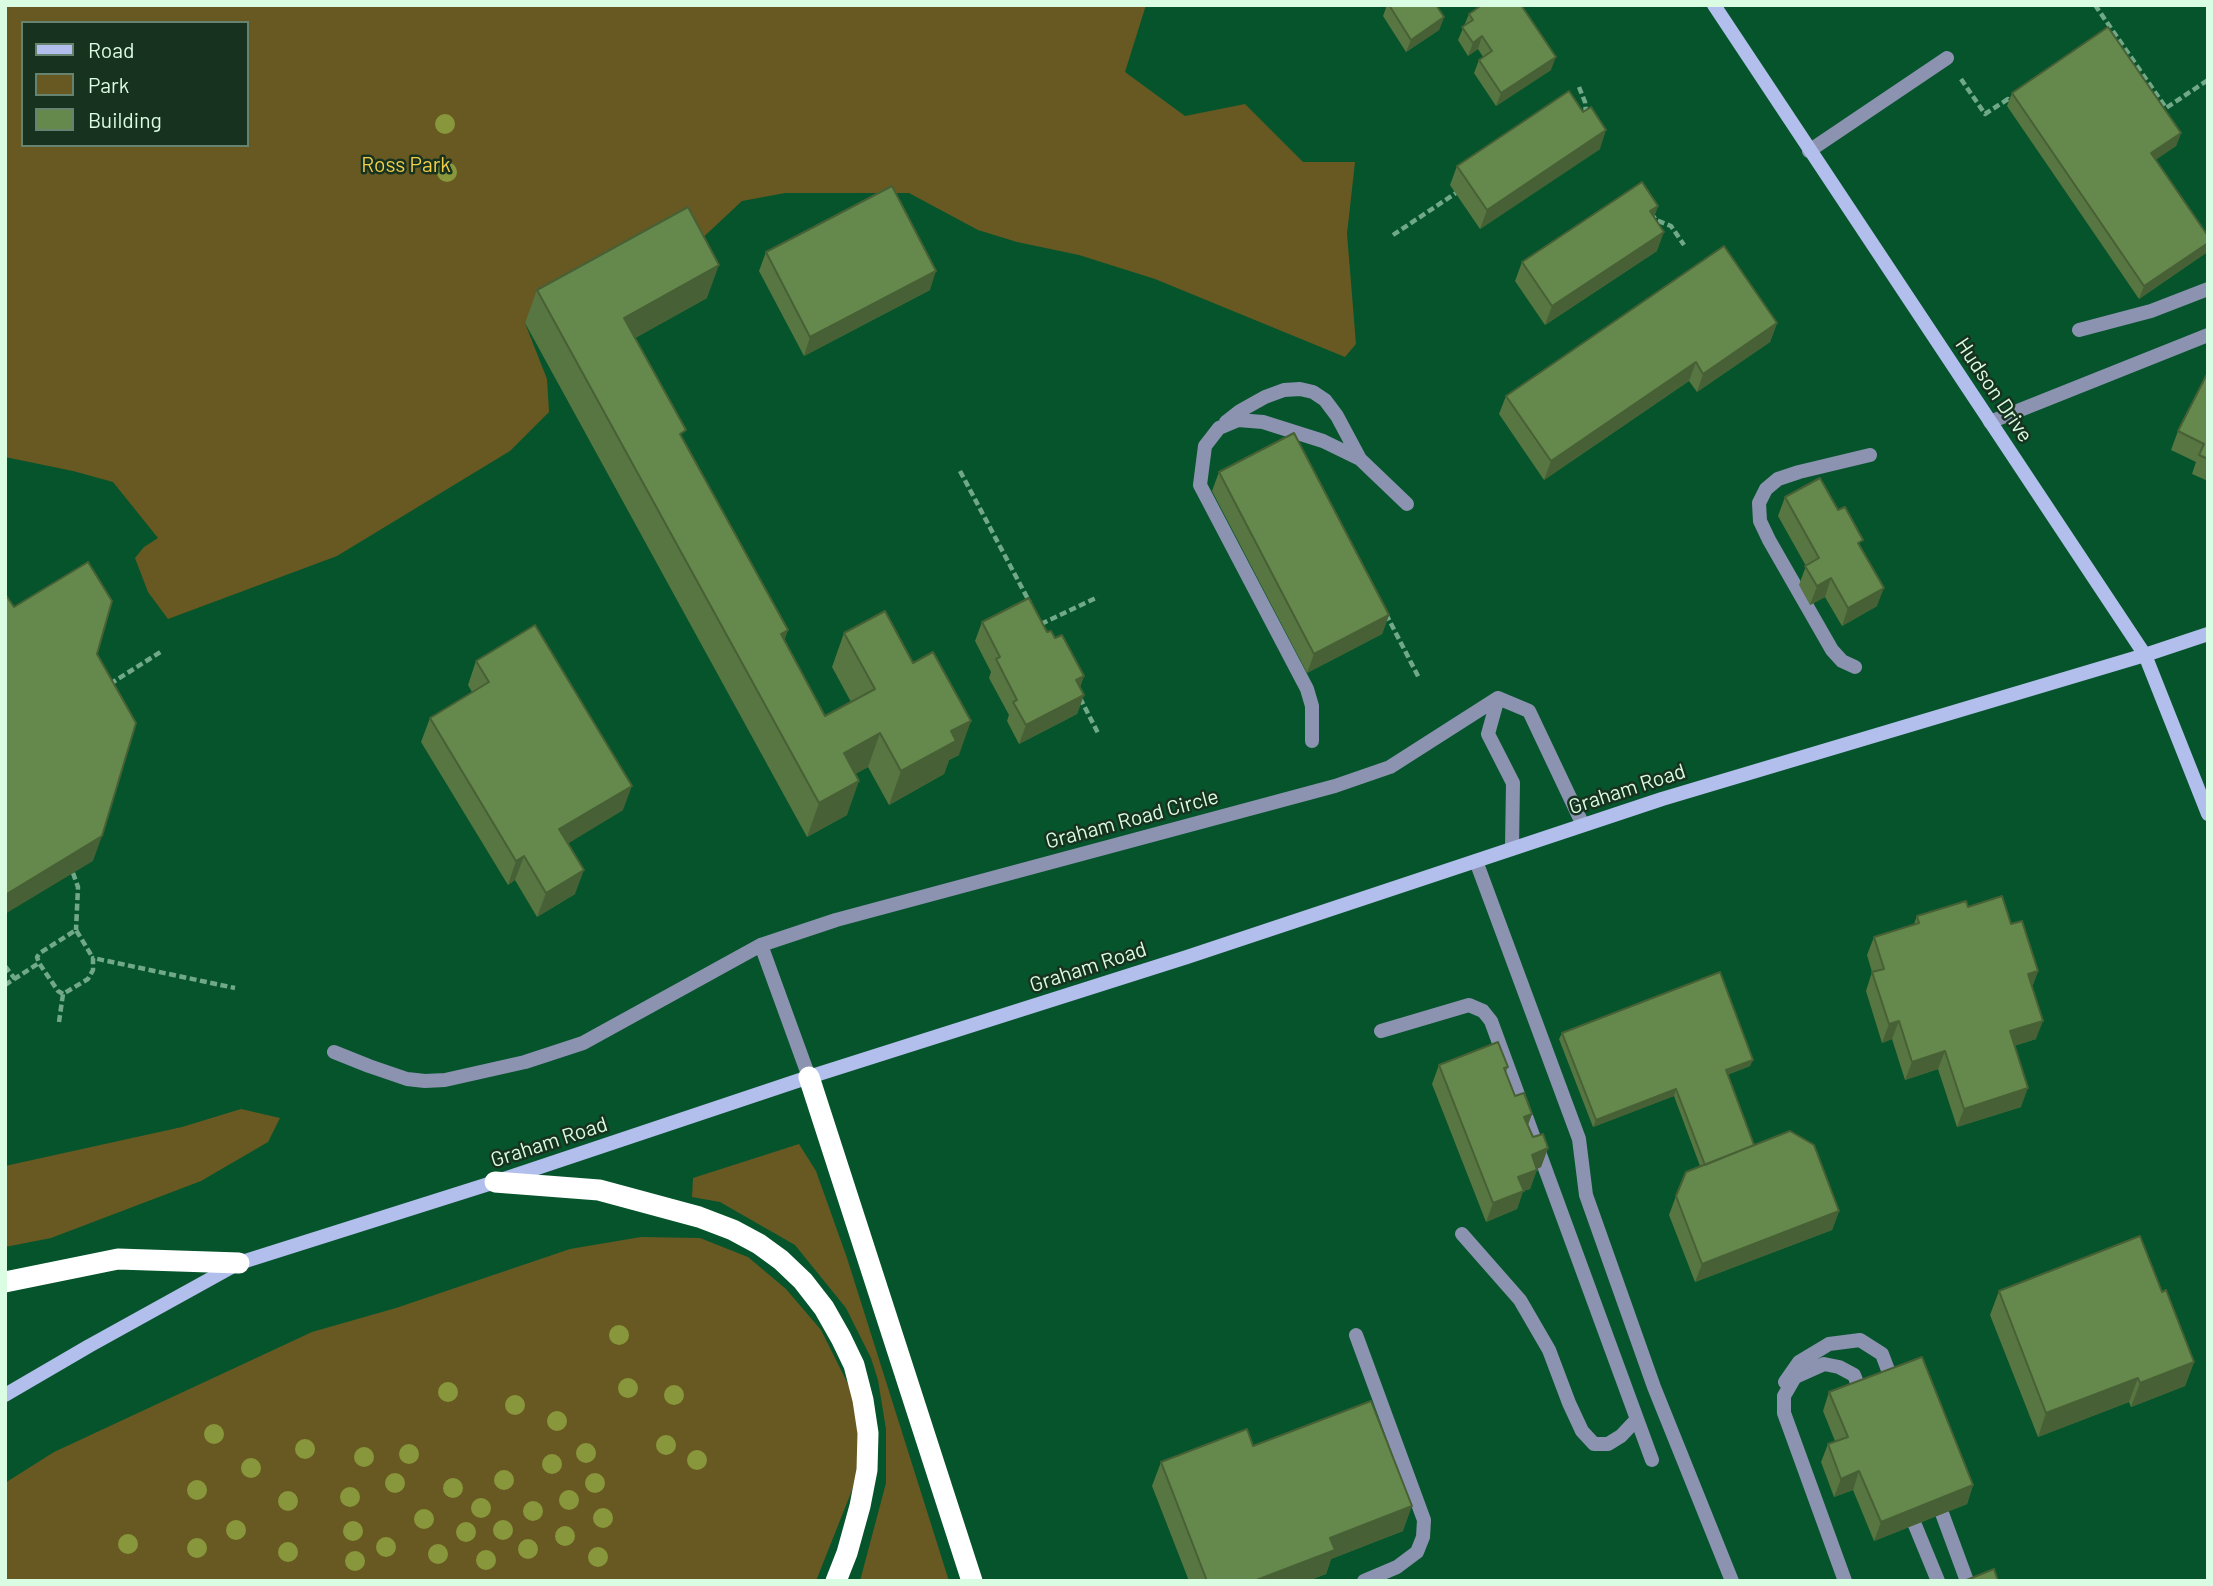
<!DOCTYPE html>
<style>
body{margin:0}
#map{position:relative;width:2213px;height:1586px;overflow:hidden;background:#06542c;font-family:Barlow,sans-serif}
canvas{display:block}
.frame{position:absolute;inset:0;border:7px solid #dafce3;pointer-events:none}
.legend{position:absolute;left:21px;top:21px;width:228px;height:126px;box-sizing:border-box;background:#173320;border:2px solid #65836e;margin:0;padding:9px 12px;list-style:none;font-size:21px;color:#dafce3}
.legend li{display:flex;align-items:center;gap:14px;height:35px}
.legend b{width:35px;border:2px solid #65836e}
</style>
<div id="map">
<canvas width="2213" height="1586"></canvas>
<div class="frame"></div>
<ul class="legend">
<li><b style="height:9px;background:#b2beec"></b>Road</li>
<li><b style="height:19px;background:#685922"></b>Park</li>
<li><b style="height:19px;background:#65894c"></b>Building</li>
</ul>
</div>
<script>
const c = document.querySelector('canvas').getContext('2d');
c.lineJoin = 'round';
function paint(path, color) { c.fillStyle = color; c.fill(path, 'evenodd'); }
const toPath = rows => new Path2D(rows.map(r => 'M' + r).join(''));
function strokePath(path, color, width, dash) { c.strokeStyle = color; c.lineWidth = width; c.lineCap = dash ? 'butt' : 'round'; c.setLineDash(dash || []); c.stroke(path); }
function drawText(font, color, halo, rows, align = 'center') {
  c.font = font + ' Barlow,sans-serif'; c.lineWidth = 5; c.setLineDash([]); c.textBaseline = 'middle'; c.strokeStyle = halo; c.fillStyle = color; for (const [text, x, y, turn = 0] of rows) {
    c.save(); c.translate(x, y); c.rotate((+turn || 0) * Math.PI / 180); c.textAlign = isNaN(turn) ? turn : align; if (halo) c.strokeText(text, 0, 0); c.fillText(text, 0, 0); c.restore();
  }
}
paint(toPath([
 [5,5,1146,5,1125,72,1185,116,1245,104,1303,162,1355,162,1347,234,1356,344,1345,357,1155,279,1079,255,1017,242,978,230,909,193,785,193,742,201,697,243,525,323,547,379,549,412,510,451,337,556,168,619,148,592,135,558,144,547,158,538,113,482,73,471,5,457],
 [23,23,247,23,247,145,23,145],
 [241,1109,280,1118,268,1142,201,1181,51,1238,5,1247,5,1166,182,1127],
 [799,1144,816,1171,847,1258,949,1581,860,1581,886,1483,886,1429,878,1380,871,1358,846,1308,795,1245,720,1202,692,1197,693,1178],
 [641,1237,700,1238,748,1257,786,1289,821,1330,853,1394,860,1437,858,1475,816,1581,5,1581,5,1483,54,1452,312,1332,396,1308,570,1249]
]), '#685922');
strokePath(toPath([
 [2095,5,2166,108,2208,80],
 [1961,79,1985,114,2008,99,2011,103],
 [1579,87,1585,102,1586,113],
 [1651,213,1656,220,1671,226,1684,245],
 [1393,235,1456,193],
 [960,471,1030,603],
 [1386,614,1419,678],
 [1041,624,1098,597],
 [110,684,162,651],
 [1080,698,1098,733],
 [73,873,78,887,76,930],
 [5,966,15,979],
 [5,985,39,963],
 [63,994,58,991,39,963,37,957,40,953,76,930,93,958],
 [59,1022,63,994,88,979,93,970,93,958,235,988]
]), '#71a988', 4.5, [7, 3.5]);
strokePath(toPath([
 [1809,151,1947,58],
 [2079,330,2151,311,2208,289],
 [1226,422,1240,411,1265,397,1284,390,1300,389,1313,392,1325,400,1337,416,1360,459],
 [1990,422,2208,335],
 [1855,667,1842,661,1832,650,1769,540,1760,521,1759,503,1766,489,1778,479,1799,472,1870,455],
 [1498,698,1529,711,1583,825],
 [1498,698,1488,734,1513,783,1512,848],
 [1312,741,1312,706,1307,689,1200,485,1205,446,1219,428,1238,420,1263,422,1323,441,1360,459,1407,504],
 [1476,861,1579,1139,1586,1195,1654,1387,1732,1581],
 [1381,1031,1469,1005,1483,1011,1491,1021,1652,1460],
 [334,1052,369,1066,407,1079,425,1081,445,1080,525,1062,583,1043,761,945,836,920,1335,786,1390,767,1498,698],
 [1462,1234,1520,1300,1549,1350,1569,1403,1582,1431,1594,1444,1608,1444,1621,1436,1637,1419],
 [1356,1335,1424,1520,1423,1537,1417,1552,1397,1567,1364,1581],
 [1785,1382,1799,1362,1829,1344,1860,1340,1882,1354,1894,1386],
 [1936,1497,1967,1581],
 [1908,1508,1938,1581],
 [1845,1581,1784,1413,1784,1396,1795,1377,1824,1364,1839,1367,1854,1375,1863,1398]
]), '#8c93b0', 14);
strokePath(toPath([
 [761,945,809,1077]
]), '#8c93b0', 14);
strokePath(toPath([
 [1714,5,2145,655,2208,814],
 [5,1395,89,1346,239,1263,495,1182,809,1077,1187,957,1662,799,2145,655,2208,634]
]), '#b2beec', 14);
strokePath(toPath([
 [809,1077,972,1581],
 [495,1182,599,1190,699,1217,733,1230,759,1244,781,1260,803,1281,824,1308,841,1338,854,1365,863,1400,868,1433,867,1470,860,1506,847,1553,836,1581],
 [5,1282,118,1259,239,1263]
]), '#fff', 21);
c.fillStyle = '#88973b';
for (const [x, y] of [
 [445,124],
 [447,172],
 [619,1335],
 [628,1388],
 [448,1392],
 [674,1395],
 [515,1405],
 [557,1421],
 [214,1434],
 [666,1445],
 [305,1449],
 [586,1453],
 [409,1454],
 [364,1457],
 [697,1460],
 [552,1464],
 [251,1468],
 [504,1480],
 [395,1483],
 [595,1483],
 [453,1488],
 [197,1490],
 [350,1497],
 [569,1500],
 [288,1501],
 [481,1508],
 [533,1511],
 [603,1518],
 [424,1519],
 [236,1530],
 [503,1530],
 [353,1531],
 [466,1532],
 [565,1536],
 [128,1544],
 [386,1547],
 [197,1548],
 [528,1549],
 [288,1552],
 [438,1554],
 [598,1557],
 [486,1560],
 [355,1561]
]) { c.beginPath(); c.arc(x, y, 10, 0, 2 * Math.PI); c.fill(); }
paint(toPath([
 [1387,5,1436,5,1444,17,1439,30,1406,52,1383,16],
 [1469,14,1551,70,1496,106,1474,73,1479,60,1483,57,1478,49,1468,56,1458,40],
 [2012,93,2181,133,2176,146,2156,159,2206,253,2139,299,2007,106],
 [1600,149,1480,229,1450,185,1457,166],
 [1658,206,1654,217,1657,251,1545,325,1515,281,1522,262],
 [766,252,930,290,804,356,759,271],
 [537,290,707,298,635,338,683,439,788,630,784,640,825,716,851,702,832,667,844,633,959,755,949,760,944,774,889,805,868,767,855,774,847,815,807,837,525,323],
 [1777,323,1770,342,1697,392,1689,381,1544,480,1499,414,1506,396],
 [2208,372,2208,481,2192,474,2196,462,2171,450,2178,431],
 [1219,472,1389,615,1382,634,1307,673,1212,491],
 [1785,497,1838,510,1861,547,1877,606,1842,626,1825,597,1810,605,1799,585,1806,566,1778,516],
 [982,622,1047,632,1055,638,1084,676,1080,687,1084,695,1077,714,1019,744,1007,721,1009,715,989,678,991,672,975,641],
 [476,661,623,810,568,843,575,894,537,917,515,880,508,885,421,742,430,718,472,692,468,685],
 [1968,907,2011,924,2038,971,2032,987,2036,1039,2014,1046,2021,1107,1957,1127,1938,1069,1905,1080,1892,1039,1882,1043,1866,991,1872,972,1867,955,1874,937,1914,924,1917,916],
 [1562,1033,1750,1066,1727,1075,1754,1145,1839,1211,1832,1230,1695,1282,1669,1215,1676,1196,1700,1166,1674,1096,1593,1127,1559,1039],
 [1439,1065,1508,1067,1506,1072,1515,1096,1532,1114,1528,1125,1533,1137,1548,1148,1541,1167,1537,1169,1530,1189,1523,1191,1517,1209,1486,1222,1432,1084],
 [1999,1291,2162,1292,2194,1362,2185,1386,2131,1407,2129,1402,2038,1437,1990,1315],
 [1829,1392,1973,1485,1967,1504,1874,1541,1853,1490,1834,1497,1821,1462,1828,1444,1835,1441,1823,1411],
 [1253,1446,1403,1531,1331,1559,1326,1574,1308,1581,1189,1581,1152,1486,1161,1462]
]), '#577641');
paint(toPath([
 [1444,17,1439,30,1406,52,1411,40],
 [1482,36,1478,49,1468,56,1473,43],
 [1556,57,1551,70,1496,106,1501,93],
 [1606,130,1600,149,1480,229,1487,210],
 [2181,133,2176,146,2147,166,2151,153],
 [1658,206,1651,225,1650,211],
 [1664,232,1657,251,1545,325,1552,306],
 [2208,243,2208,249,2206,253,2139,299,2144,286],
 [719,265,707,298,612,351,624,318],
 [936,271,930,290,804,356,810,337],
 [1777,323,1770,342,1697,392,1703,374],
 [1696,362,1689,381,1544,480,1551,461],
 [1831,578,1825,597,1810,605,1817,586],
 [1884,588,1877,606,1842,626,1848,608],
 [1389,615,1382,634,1307,673,1314,654],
 [788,630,776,664,781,634],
 [1084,676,1077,695,1076,680],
 [1084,695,1077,714,1019,744,1026,725],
 [971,721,959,755,949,760,944,774,889,805,901,771,951,731],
 [880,733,868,767,832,787,844,753],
 [859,781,847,815,807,837,819,803],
 [632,786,623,810,551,854,559,829],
 [102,836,93,861,5,914,5,895],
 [524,856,515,880,508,885,516,861],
 [584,870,575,894,537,917,546,893],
 [2038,971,2031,990,2028,974],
 [1899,1021,1892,1039,1882,1043,1889,1024],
 [2043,1021,2036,1039,2003,1049,2010,1031],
 [1945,1051,1938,1069,1905,1080,1912,1062],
 [1753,1060,1750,1066,1723,1076,1726,1070],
 [2028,1088,2021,1107,1957,1127,1964,1109],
 [1676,1089,1674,1096,1593,1127,1596,1120],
 [1532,1114,1525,1132,1524,1117],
 [1548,1148,1541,1167,1525,1174,1532,1155],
 [1537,1170,1530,1189,1523,1191,1517,1209,1486,1222,1493,1203,1518,1177],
 [1839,1211,1832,1230,1695,1282,1702,1264],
 [2194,1362,2185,1386,2131,1407,2140,1383],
 [2138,1378,2129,1402,2038,1437,2046,1413],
 [1859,1471,1853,1490,1834,1497,1841,1479],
 [1973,1485,1967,1504,1874,1541,1881,1522],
 [1412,1506,1403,1531,1331,1559,1326,1574,1308,1581,1254,1581,1330,1538]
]), '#476035');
const building = toPath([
 [1389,5,1436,5,1444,17,1411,40,1389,5],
 [1482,5,1521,5,1556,57,1501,93,1479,60,1492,51,1482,36,1473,43,1462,27,1473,20,1469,14,1482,5],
 [2108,27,2181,133,2151,153,2208,236,2208,243,2144,286,2012,93,2108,27],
 [1569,91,1583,112,1591,107,1606,130,1487,210,1457,166,1569,91],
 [1642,182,1658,206,1650,211,1664,232,1552,306,1522,262,1642,182],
 [892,186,936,271,810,337,766,252,892,186],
 [688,207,719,265,624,318,686,430,680,434,788,630,781,634,825,716,875,689,844,633,885,611,913,663,933,652,971,721,951,731,956,741,901,771,880,733,844,753,859,781,819,803,537,290,688,207],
 [1724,246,1777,323,1703,374,1696,362,1551,461,1506,396,1724,246],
 [2208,372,2208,459,2199,455,2204,444,2178,431,2208,372],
 [1294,433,1389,615,1314,654,1219,472,1294,433],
 [1820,478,1838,510,1845,507,1863,540,1858,543,1884,588,1848,608,1831,578,1817,586,1805,566,1819,558,1785,497,1820,478],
 [88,562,112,601,97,654,136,723,102,836,5,895,5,594,14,607,88,562],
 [1029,598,1047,632,1051,631,1055,638,1062,635,1084,676,1076,680,1084,695,1026,725,1013,702,1017,700,996,659,1000,657,982,622,1029,598],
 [535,625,632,786,559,829,584,870,546,893,524,856,516,861,430,718,489,682,476,661,535,625],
 [2002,896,2011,924,2022,921,2038,971,2028,974,2043,1021,2010,1031,2028,1088,1964,1109,1945,1051,1912,1062,1899,1021,1889,1024,1872,972,1884,969,1874,937,1919,923,1917,916,1966,901,1968,907,2002,896],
 [1720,972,1753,1060,1726,1070,1754,1145,1705,1165,1676,1089,1596,1120,1562,1033,1720,972],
 [1498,1042,1508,1067,1504,1068,1515,1096,1524,1093,1532,1114,1524,1117,1533,1137,1543,1134,1548,1148,1532,1155,1537,1170,1518,1177,1524,1191,1493,1203,1439,1065,1498,1042],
 [1790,1131,1814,1145,1839,1211,1702,1264,1676,1196,1686,1172,1790,1131],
 [2140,1236,2162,1292,2166,1290,2194,1362,2140,1383,2138,1378,2046,1413,1999,1291,2140,1236],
 [1922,1357,1973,1485,1881,1522,1859,1471,1841,1479,1828,1444,1848,1437,1829,1392,1922,1357],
 [1371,1401,1412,1506,1330,1538,1335,1550,1254,1581,1207,1581,1161,1462,1247,1429,1253,1446,1371,1401],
 [1994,1569,1998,1581,1964,1581,1994,1569]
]);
paint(building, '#65894c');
strokePath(building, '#476035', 2);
drawText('21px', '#f2cd48', '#173320', [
 ["Ross Park",406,165]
]);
drawText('21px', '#dafce3', '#173320', [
 ["Hudson Drive",1994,390,56],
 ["Graham Road",1627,789,-18],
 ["Graham Road Circle",1132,819,-15],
 ["Graham Road",1088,967,-18],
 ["Graham Road",549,1142,-18]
]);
</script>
